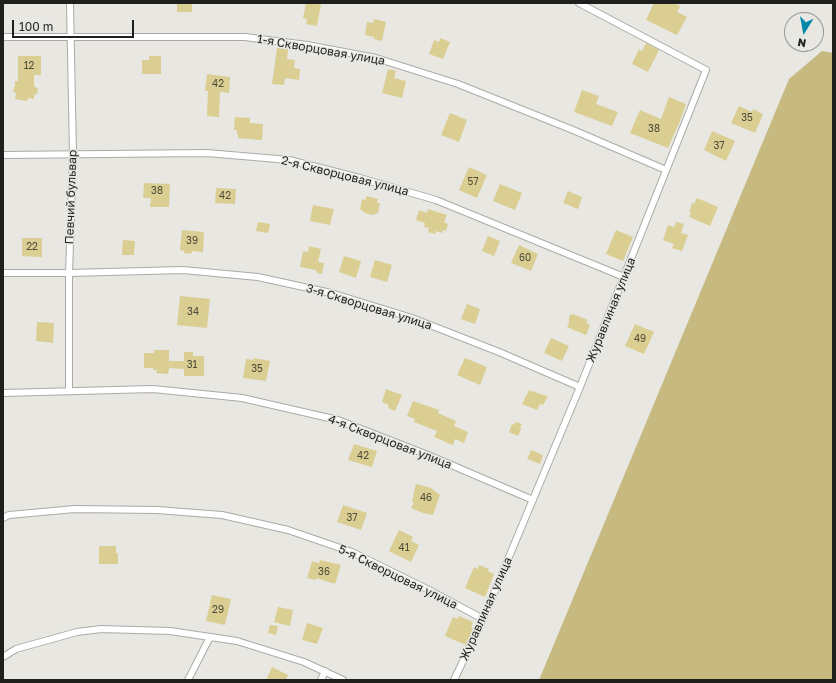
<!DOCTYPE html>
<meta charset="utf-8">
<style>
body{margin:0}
#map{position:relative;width:836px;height:683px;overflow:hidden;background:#e8e7e2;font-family:"Golos Text",sans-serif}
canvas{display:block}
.frame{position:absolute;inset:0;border:4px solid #1f1f1d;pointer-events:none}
.north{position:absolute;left:784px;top:12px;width:40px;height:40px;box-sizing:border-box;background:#e8e7e2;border:1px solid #989793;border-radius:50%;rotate:191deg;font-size:11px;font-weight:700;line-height:16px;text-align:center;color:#1f1f1d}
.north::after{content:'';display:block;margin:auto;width:14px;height:18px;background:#0189a9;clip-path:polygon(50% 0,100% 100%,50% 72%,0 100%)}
.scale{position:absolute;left:12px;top:20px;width:122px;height:18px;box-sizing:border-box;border:2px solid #1f1f1d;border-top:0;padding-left:5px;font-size:12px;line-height:14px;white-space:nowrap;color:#1f1f1d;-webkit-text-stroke:3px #e8e7e2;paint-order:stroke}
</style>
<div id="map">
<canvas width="836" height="683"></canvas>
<div class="frame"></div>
<div class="north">N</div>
<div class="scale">100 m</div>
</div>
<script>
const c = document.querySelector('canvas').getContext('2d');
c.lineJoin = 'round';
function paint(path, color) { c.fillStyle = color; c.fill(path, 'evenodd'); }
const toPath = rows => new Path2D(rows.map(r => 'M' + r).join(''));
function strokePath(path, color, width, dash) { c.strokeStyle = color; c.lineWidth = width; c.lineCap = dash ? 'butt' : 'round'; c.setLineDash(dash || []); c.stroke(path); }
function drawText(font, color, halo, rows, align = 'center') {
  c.font = font + ' "Golos Text",sans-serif'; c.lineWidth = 3; c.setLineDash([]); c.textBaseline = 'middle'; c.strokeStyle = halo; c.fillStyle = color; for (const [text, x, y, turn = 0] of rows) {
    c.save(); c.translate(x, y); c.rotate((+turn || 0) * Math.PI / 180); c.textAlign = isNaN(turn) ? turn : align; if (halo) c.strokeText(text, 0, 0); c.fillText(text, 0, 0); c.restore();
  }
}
paint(toPath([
 [822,51,833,53,833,680,539,680,789,79]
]), '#c7ba80');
paint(toPath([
 [177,3,192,3,192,12,177,12],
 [306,3,314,3,321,4,317,26,306,24,307,19,303,18],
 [654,3,674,3,680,6,677,12,687,17,677,35,646,20],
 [374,19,386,22,382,41,374,39,374,37,365,35,367,22,373,23],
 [440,38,450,42,443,59,429,54,434,40,439,42],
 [646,43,659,50,648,72,632,64,639,49,642,51],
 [277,48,288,49,287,59,295,60,294,68,300,69,299,80,285,78,284,85,272,84],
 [18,56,41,56,41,75,34,75,34,86,38,89,37,94,34,95,34,99,28,98,27,101,15,99,16,93,13,92,14,88,15,86,15,81,18,81],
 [149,56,161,56,161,74,142,74,142,60,149,60],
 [388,69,396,71,394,78,406,81,402,98,382,93],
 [207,74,230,77,229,93,220,92,219,117,207,116,208,91,205,91],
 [582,90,599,96,596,104,618,112,612,126,574,112],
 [669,97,686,104,680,121,668,148,630,133,640,110,661,119],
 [739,106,752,112,753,109,763,114,755,133,731,123],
 [450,113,467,120,459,142,441,135],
 [235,117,250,118,250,123,263,124,262,140,238,138,238,134,237,134,237,130,234,130],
 [712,131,735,141,726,161,704,150],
 [469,167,487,175,477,198,459,190],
 [144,183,170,184,169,207,150,207,151,198,143,198],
 [500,184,522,193,515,210,493,201],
 [216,188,236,189,235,204,215,203],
 [568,191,582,197,578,209,563,203],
 [366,196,378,199,377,203,380,203,378,213,372,215,365,213,360,209,362,199,366,200],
 [697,198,718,207,710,226,689,217,691,212,689,212,692,203,694,204],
 [313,205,334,209,330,225,310,221],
 [428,209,447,215,444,222,448,224,446,231,443,230,442,233,436,231,435,234,428,232,429,228,424,227,425,223,416,220,419,210,427,213],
 [258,222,270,224,268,233,256,231],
 [676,222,684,224,681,233,688,235,682,251,672,248,674,244,663,240,668,225,674,227],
 [182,230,204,232,203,252,192,251,191,254,184,253,184,251,180,250],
 [616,230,633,237,623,261,606,254],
 [488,236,500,241,494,256,482,251],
 [22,238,42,238,42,257,22,256],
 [123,240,135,241,134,255,122,255],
 [519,245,538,254,531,271,511,263],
 [309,246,321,249,318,262,324,263,322,274,317,273,316,270,300,267,303,251,308,252],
 [344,256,361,261,356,278,339,272],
 [375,260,392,265,387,282,370,277],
 [180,296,210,299,207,328,177,325],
 [467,304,480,309,475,324,461,319],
 [573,314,588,320,586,323,590,325,586,335,567,327,569,323,569,318,570,315],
 [37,322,54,323,53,343,36,341],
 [635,324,654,332,644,354,625,346],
 [551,338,569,346,562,361,544,353],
 [154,350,169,350,169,361,184,361,184,352,193,352,193,356,204,356,204,376,184,376,184,369,169,368,168,374,156,373,157,370,153,370,153,368,144,368,144,353,154,353],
 [254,358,270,361,266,381,243,378,246,359,253,360],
 [465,358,487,367,480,385,457,375],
 [386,389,402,395,395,411,388,408,389,405,382,402],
 [529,390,532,392,533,391,540,394,548,396,543,405,540,404,537,410,522,404],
 [413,401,439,410,438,413,456,421,454,426,468,432,464,443,455,439,453,445,434,437,437,431,414,422,415,419,407,416],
 [516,422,522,424,520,428,521,429,518,436,509,432,512,424,514,425],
 [354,444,377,451,372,467,348,460],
 [531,450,543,455,540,464,527,459],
 [416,484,431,488,440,495,433,515,423,513,411,508,414,503,412,501],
 [343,505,367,513,361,530,337,522],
 [399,530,413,537,411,541,419,545,411,562,389,551],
 [99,546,116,546,116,553,118,553,118,564,99,564],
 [320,560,341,565,335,584,316,578,316,580,307,578,312,561,319,563],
 [479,565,489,569,488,571,494,574,485,597,465,588,474,567,478,569],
 [212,595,231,599,225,625,206,621],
 [278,607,293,610,290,626,274,622],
 [459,616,473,622,471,628,473,629,466,645,445,636,453,617,457,619],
 [307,623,323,628,317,644,302,640],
 [270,625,278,626,276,635,268,633],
 [272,667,288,675,286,680,270,680,267,678]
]), '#dace92');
const street = toPath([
 [3,37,245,37,307,45,376,58,458,84,573,130,666,170],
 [3,155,207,153,289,160,360,178,436,200,624,277],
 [3,273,69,273,183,270,258,277,331,293,412,318,499,352,580,387],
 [69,391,69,273,73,155,70,3],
 [3,393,153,389,242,398,338,420,428,455,533,500],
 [3,518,9,515,75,509,157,510,222,515,288,530,352,552,429,590,483,619],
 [3,657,16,649,77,632,101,629,170,631,237,641,304,662,343,680],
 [188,680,210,637],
 [321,680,325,671],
 [454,680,483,619,580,387,706,70,579,3]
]);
strokePath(street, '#abaaa6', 8);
strokePath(street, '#fff', 6);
drawText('10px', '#4e4b3a', null, [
 ["12",29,66],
 ["42",218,84],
 ["35",747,118],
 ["38",654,129],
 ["37",719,146],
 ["57",473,182],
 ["38",157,191],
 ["42",225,196],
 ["39",192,241],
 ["22",32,247],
 ["60",525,258],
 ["34",193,312],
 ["49",640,339],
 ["31",192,365],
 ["35",257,369],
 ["42",363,456],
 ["46",426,498],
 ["37",352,518],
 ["41",404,548],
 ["36",324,572],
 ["29",218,610]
]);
drawText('12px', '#1f1f1d', '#e8e7e2', [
 ["1-я Скворцовая улица",321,50,10],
 ["2-я Скворцовая улица",345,176,14],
 ["Певчий бульвар",71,197,-88],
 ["3-я Скворцовая улица",369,307,17],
 ["Журавлиная улица",611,310,-68],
 ["4-я Скворцовая улица",390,442,21],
 ["5-я Скворцовая улица",398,577,26],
 ["Журавлиная улица",486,609,-66]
]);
</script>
